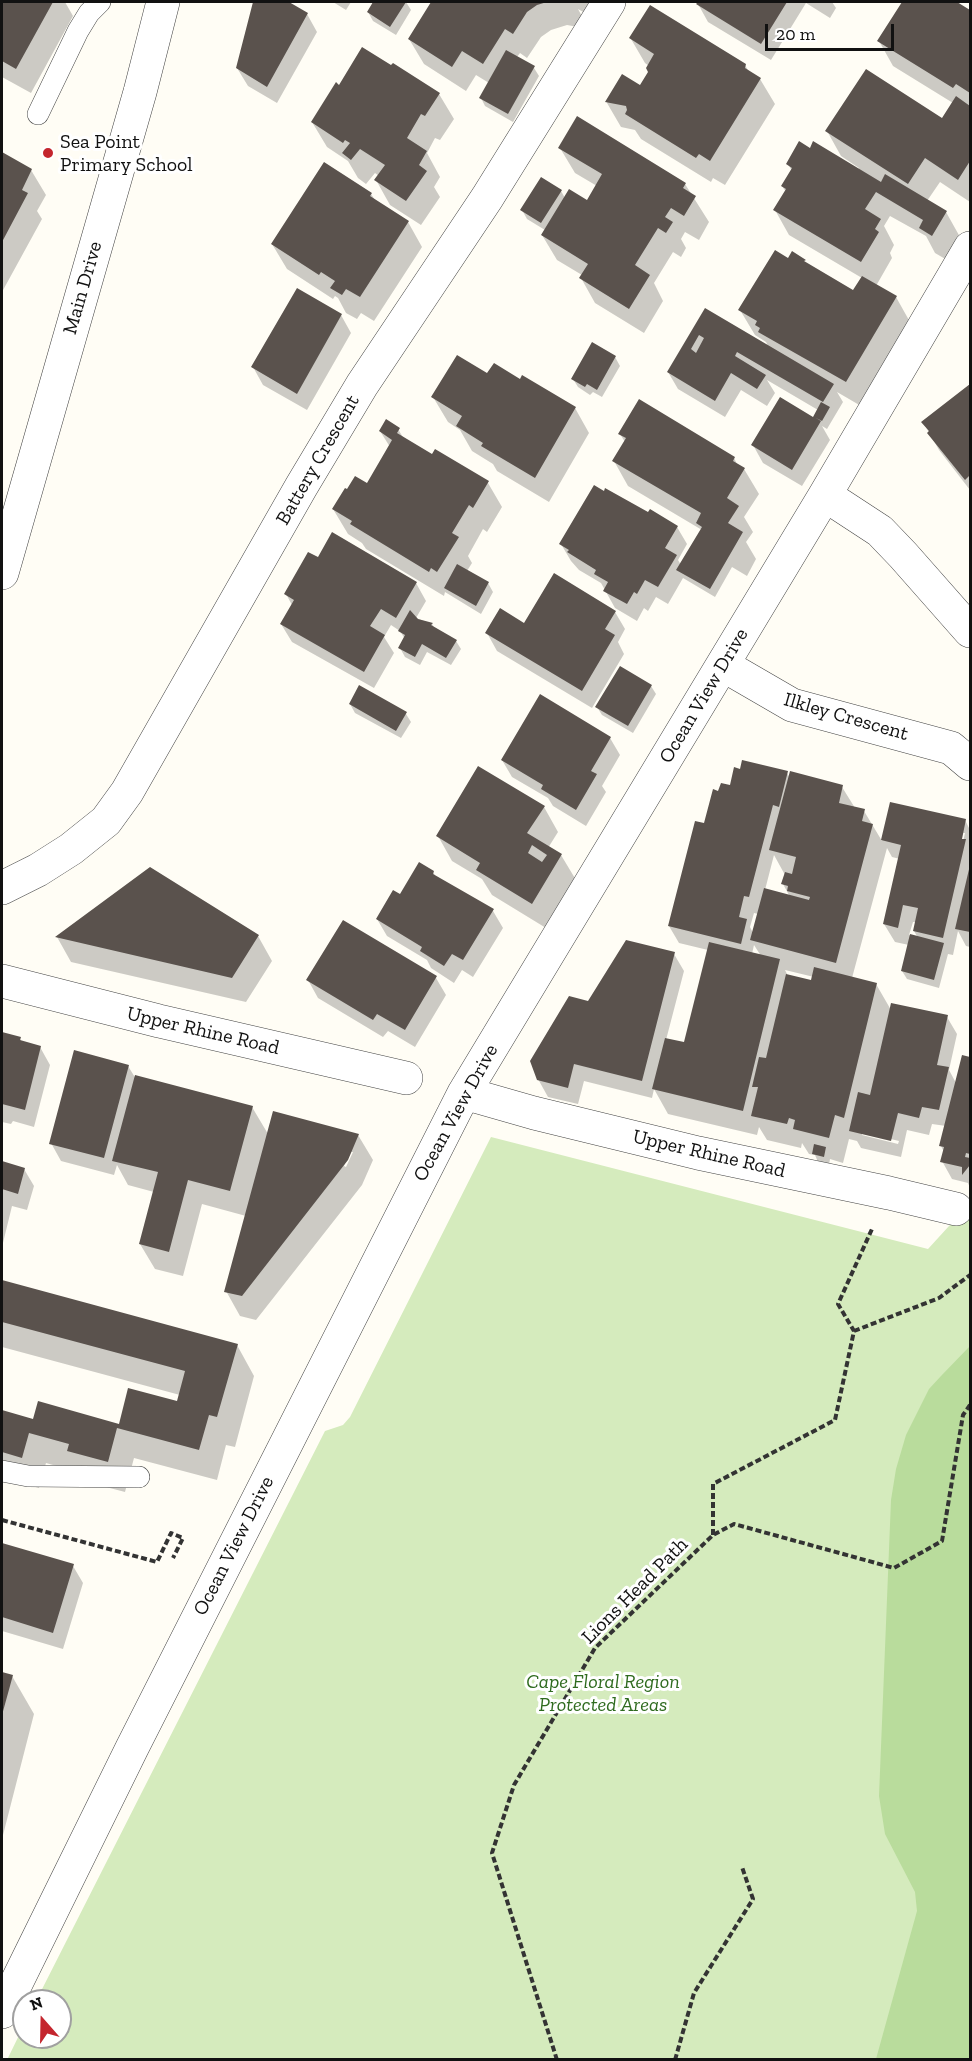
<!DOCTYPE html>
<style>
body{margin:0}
#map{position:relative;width:972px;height:2061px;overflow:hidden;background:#fffdf5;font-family:"Zilla Slab",serif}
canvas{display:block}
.frame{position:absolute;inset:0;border:3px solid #111;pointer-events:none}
.north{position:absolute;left:12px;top:1989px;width:60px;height:60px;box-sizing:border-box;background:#fff;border:2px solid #a0a0a0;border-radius:50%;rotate:340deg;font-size:16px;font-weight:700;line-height:24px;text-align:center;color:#111}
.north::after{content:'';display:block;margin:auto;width:21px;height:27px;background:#c4262e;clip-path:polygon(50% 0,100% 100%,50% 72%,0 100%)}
.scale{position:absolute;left:765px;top:24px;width:129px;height:27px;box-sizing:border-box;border:3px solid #111;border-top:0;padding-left:8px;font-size:18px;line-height:21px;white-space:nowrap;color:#111;-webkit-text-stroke:4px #fff;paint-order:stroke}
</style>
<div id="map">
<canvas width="972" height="2061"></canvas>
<div class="frame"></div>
<div class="north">N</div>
<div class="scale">20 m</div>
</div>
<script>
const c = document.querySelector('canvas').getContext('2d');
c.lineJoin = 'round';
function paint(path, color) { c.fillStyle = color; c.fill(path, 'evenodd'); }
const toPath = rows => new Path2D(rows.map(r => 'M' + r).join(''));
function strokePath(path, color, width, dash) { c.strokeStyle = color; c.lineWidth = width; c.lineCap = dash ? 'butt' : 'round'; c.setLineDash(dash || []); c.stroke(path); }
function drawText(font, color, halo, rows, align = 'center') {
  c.font = font + ' "Zilla Slab",serif'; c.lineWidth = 6; c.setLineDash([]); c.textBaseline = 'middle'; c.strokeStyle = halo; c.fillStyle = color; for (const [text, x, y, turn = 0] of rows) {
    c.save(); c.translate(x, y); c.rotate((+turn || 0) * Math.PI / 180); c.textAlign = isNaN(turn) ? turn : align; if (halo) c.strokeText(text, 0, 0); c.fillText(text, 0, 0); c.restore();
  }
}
paint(toPath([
 [491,1137,928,1249,970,1203,970,2059,7,2060,24,2025,24,2037,60,2037,60,2001,36,2001,325,1431,343,1425,350,1417]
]), '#d5ebbd');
paint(toPath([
 [970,1346,970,2059,876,2059,917,1911,915,1892,885,1834,879,1796,891,1500,896,1469,906,1435,929,1389,941,1376]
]), '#b9dc9c');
paint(toPath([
 [2,2,65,2,73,16,31,93,2,77],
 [255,2,287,2,307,14,317,32,277,103,248,86,237,68],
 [333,2,351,2,346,10],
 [375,2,406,2,411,10,396,35,373,21,368,12],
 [433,2,608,2,597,20,578,9,589,29,567,25,551,30,541,37,527,58,520,53,517,57,534,68,539,76,513,122,485,106,481,98,489,83,476,75,466,91,424,64,409,39],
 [699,2,832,2,836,8,830,18,806,3,771,60,708,22,698,4],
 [904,2,954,2,970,12,970,202,940,182,927,201,946,212,960,237,947,260,935,253,926,236,890,216,884,226,894,245,890,253,892,258,876,286,896,297,910,322,861,406,837,392,843,402,827,429,822,426,830,440,802,486,763,463,753,445,818,421,815,416,818,410,767,380,775,393,767,406,741,390,725,417,678,389,668,372,705,310,769,348,766,342,755,335,740,310,789,260,792,253,806,264,853,292,862,278,789,235,775,210,786,192,782,186,792,171,788,164,858,170,859,168,841,156,827,131,942,120,953,103,893,66,879,41],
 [631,39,745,65,749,72,760,79,775,104,725,185,713,178,711,182,641,139,635,130,621,127,607,103,623,76,641,87,650,72,649,66,645,63],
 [340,87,439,94,454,119,440,140,435,138,427,153,440,177,434,187,440,197,421,225,390,205,376,180,379,176,375,173,366,184,358,178,348,161,327,147,312,122],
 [560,148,685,184,709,222,699,240,685,232,681,239,686,248,681,257,673,252,654,283,663,301,644,333,595,303,581,278,582,275,557,260,542,235,545,230,527,219,522,210,561,191,565,198,587,202,597,186,575,173],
 [2,154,31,170,46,195,37,211,42,219,2,292],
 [371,194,375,200,408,222,422,247,374,321,361,313,357,319,346,313,338,298,335,296,333,299,287,269,272,244],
 [297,290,341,315,351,333,307,410,263,385,253,367],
 [615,357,620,366,602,397,593,392,590,395,578,387,573,379],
 [488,375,521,381,575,408,589,433,549,502,497,471,493,464,472,451,460,430,448,422,433,397],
 [970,386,970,490,939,450,923,422],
 [398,429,404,439,432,456,488,483,502,507,487,532,483,529,468,556,472,563,467,571,488,583,493,592,481,614,445,592,444,596,366,549,362,543,348,534,333,509,368,485,390,447,380,431],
 [620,434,734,458,738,466,744,469,759,494,744,517,753,532,746,542,756,559,747,576,732,567,715,597,683,578,668,604,656,597,648,611,644,608,637,621,615,608,601,583,579,570,571,561,561,544,648,515,677,527,687,544,678,560,681,565,702,530,628,486,614,461,625,442],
 [319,559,416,583,426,601,416,618,432,624,435,629,456,641,461,649,451,665,427,652,420,665,405,657,400,648,405,639,400,631,391,625,384,637,394,653,374,688,292,642,281,624,292,605,286,594],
 [615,612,625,629,618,642,624,654,592,708,497,651,487,633,525,625],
 [651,686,656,694,633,733,602,715,597,707],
 [350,704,406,714,411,722,401,738,355,713],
 [610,738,620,755,602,786,606,792,586,826,553,806,548,798,512,777,502,760],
 [787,773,790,778,842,787,855,808,864,811,882,841,891,803,965,820,970,830,970,947,966,946,958,931,953,955,948,954,939,988,907,979,902,971,909,945,895,942,884,924,900,859,892,857,887,848,852,978,876,984,891,1010,947,1017,957,1034,949,1070,956,1083,963,1057,970,1059,970,1188,968,1183,952,1179,942,1161,944,1152,941,1146,946,1126,932,1124,929,1135,907,1130,901,1157,861,1148,857,1141,849,1139,843,1163,830,1159,829,1165,818,1162,815,1155,809,1154,802,1143,801,1148,767,1140,759,1127,757,1135,668,1114,654,1089,652,1098,584,1081,578,1104,548,1097,538,1079,589,1003,674,954,684,971,666,1040,686,1044,708,950,679,943,669,926,705,825,719,792,731,787],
 [962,833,965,833,962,846],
 [774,855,785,875,783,884,790,897,765,890],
 [754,913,758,914,753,933,750,927],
 [913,922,916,922,914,931,918,938,909,935],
 [754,945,761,956,752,954],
 [785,970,814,977,812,982,788,976],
 [862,1132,899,1141,898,1144,862,1135],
 [544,807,558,832,548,848,561,855,576,880,546,928,492,895,482,879,452,861,438,836],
 [433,872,436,877,493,911,503,928,473,977,462,970,454,983,431,968,427,960,387,936,377,919,401,896],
 [258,936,272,961,246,1002,71,962,57,937],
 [436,978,446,995,415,1047,388,1031,383,1037,318,998,308,980],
 [2,1033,20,1038,22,1043,40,1047,50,1065,34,1127,13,1121,11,1124,2,1122],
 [128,1066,136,1079,252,1107,268,1134,358,1135,373,1160,362,1185,256,1320,240,1316,226,1291,246,1216,202,1204,183,1276,155,1269,140,1244,154,1192,128,1185,117,1165,114,1175,61,1161,51,1143],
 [350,1152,353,1152,346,1167,344,1166],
 [2,1163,24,1169,34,1186,27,1210,12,1206,2,1247],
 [2,1281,237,1345,254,1376,235,1447,226,1445,217,1480,134,1458,125,1492,87,1482,81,1473,46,1463,39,1488,2,1478,2,1412,34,1421,120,1425,178,1403,180,1395,2,1347],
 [2,1544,73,1566,83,1583,63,1649,2,1631],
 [2,1673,12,1676,34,1714,2,1839]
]), '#0003');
paint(toPath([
 [2,2,53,2,16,69,2,61],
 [253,2,289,2,308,13,267,87,236,68],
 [373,2,406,2,390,27,367,12],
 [431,2,547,2,537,5,527,12,513,34,505,29,483,64,462,51,452,67,408,39],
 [698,2,787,2,761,44,696,4],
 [902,2,957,2,970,10,970,93,956,84,953,88,877,41],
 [650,5,746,64,745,68,761,78,710,161,699,154,696,158,625,114,627,110,626,106,605,102,622,74,640,85,648,72,646,68,654,54,629,38],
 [362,47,391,65,393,63,440,93,425,116,421,114,407,138,427,151,419,165,427,171,406,201,374,180,385,165,360,149,351,160,342,153,350,143,345,140,343,143,311,122,336,82,339,85],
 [506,50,535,66,508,114,479,98],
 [866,69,942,118,956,96,970,106,970,161,958,180,925,158,908,184,825,131],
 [577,116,686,183,683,188,696,196,684,216,671,208,665,217,673,222,666,233,658,228,635,265,650,275,629,309,579,278,588,264,541,235,569,189,587,200,602,174,558,148],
 [799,141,810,148,813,141,881,182,885,174,947,211,932,236,919,228,923,220,876,192,865,209,881,219,875,229,879,232,861,262,773,210,786,189,781,186,792,168,786,164],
 [2,152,32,169,22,190,28,193,2,242],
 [324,162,372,193,370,196,409,221,360,297,346,289,342,295,330,288,335,281,321,272,319,275,271,244],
 [541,177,562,190,541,223,520,210],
 [775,250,788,258,792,251,806,260,804,261,853,290,862,276,897,296,846,382,758,332,760,328,755,325,757,321,738,310],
 [297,288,342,314,297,394,251,367],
 [705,308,834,384,823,402,737,352,735,356,766,375,757,389,731,373,715,401,667,372],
 [699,335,704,338,696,353,691,349],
 [592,342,616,356,597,390,587,384,585,387,571,379],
 [457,355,487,373,494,363,520,379,522,375,576,407,535,478,481,446,483,443,456,426,462,416,431,397],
 [970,384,970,475,965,480,927,433,929,431,921,422],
 [780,397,813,417,821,402,830,407,822,421,816,418,821,421,792,470,751,445],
 [639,399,735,457,733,461,745,468,727,498,739,506,728,523,743,532,710,589,676,570,702,527,696,523,701,513,612,461,626,438,618,434],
 [386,419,400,428,397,433,432,454,435,449,489,481,473,508,469,505,452,533,459,537,437,572,431,568,429,572,350,524,352,521,332,509,345,488,347,489,355,476,367,483,392,440,379,431],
 [594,485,604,491,605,488,648,512,650,509,678,526,665,548,677,555,658,587,645,580,637,594,634,592,627,604,603,591,608,582,594,574,596,570,567,552,569,550,559,544],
 [332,532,417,582,396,618,381,609,370,626,385,635,364,672,280,624,294,600,284,594,308,552,318,557],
 [457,564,489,582,476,606,444,588],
 [554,573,616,611,605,629,615,635,582,691,485,633,500,608,524,623],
 [410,610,418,619,433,623,431,625,457,640,446,658,422,644,415,657,398,648,405,635,398,631],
 [620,666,652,685,628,726,595,707],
 [359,685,407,712,396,731,349,704],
 [540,694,611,737,591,771,597,774,576,810,541,789,543,785,501,760],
 [742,760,788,771,779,807,773,805,749,897,744,896,739,917,747,919,741,944,668,926,695,821,704,823,713,789,718,791,721,783,730,785,734,767,740,769],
 [478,766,545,806,527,833,562,854,532,904,476,870,480,863,436,836],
 [532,845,547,855,542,862,528,853],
 [790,771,843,785,839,803,865,809,862,821,873,824,836,963,750,940,764,888,809,900,810,897,787,891,788,886,781,884,785,872,792,874,796,857,769,850],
 [890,802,966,819,962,839,966,839,943,938,913,931,918,908,903,905,898,928,883,924,901,845,881,840],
 [419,862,434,871,433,874,494,909,463,960,452,954,444,966,420,951,422,947,376,919,393,890,400,894],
 [970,865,970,932,955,929],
 [150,867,259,935,232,978,55,937],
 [343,920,437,976,405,1030,377,1014,373,1020,306,980],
 [910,934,944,943,934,980,901,971],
 [626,940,675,952,642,1081,574,1064,568,1088,537,1080,530,1061,569,996,588,1001],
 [709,942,780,959,743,1111,652,1089,665,1038,684,1042],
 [814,967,877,983,844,1118,835,1115,829,1138,793,1129,795,1120,789,1118,787,1124,751,1116,758,1087,752,1087,759,1057,766,1058,786,974,811,980],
 [891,1003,948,1015,937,1065,949,1067,939,1110,922,1107,919,1118,898,1113,891,1141,849,1131,858,1092,870,1095],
 [2,1032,21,1037,20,1040,41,1046,25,1110,2,1104],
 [74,1050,129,1065,104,1158,49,1144],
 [962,1055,970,1057,970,1154,966,1153,965,1157,970,1158,970,1165,962,1175,962,1167,940,1162,944,1147,939,1146],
 [135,1075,253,1106,230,1191,188,1180,169,1252,139,1244,158,1172,112,1161],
 [273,1111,359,1134,348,1160,242,1296,224,1292],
 [814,1144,826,1147,824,1157,812,1154],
 [2,1161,25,1168,18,1194,2,1189],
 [2,1280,238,1344,217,1417,209,1415,199,1450,117,1428,108,1462,67,1451,69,1444,29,1433,22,1458,2,1452,2,1410,33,1419,38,1401,119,1424,128,1388,177,1401,185,1371,2,1322],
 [2,1543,74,1564,53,1633,2,1617],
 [2,1672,13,1675,2,1715]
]), '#5a524d');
const service = toPath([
 [38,114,78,31,89,13,100,2],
 [2,1471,28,1476,139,1477]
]);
const minor = toPath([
 [825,495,880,531,903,555,970,631],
 [2,573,140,92,163,2],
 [723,665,792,705,951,748,970,764],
 [2,888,38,870,71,849,106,821,127,792,301,487,362,385,487,198,609,2],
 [2,981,159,1021,406,1078],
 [464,1093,534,1113,698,1153,889,1193,956,1209],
 [2,2012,132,1748,464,1093,825,495,970,248]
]);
strokePath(service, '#444', 22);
strokePath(minor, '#444', 34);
strokePath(toPath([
 [854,1331,939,1298,970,1275],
 [2,1520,157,1562,171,1533,183,1538,173,1558],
 [713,1535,713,1484,835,1420,854,1331,838,1304,872,1229],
 [557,2060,492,1853,514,1785,595,1648,713,1535,734,1524,894,1568,942,1541,963,1415,970,1405],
 [675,2060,694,1993,753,1899,742,1867]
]), '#333', 4, [6, 3]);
strokePath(service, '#fff', 21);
strokePath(minor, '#fff', 33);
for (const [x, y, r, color] of [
 [48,153,6,"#c4262e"]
]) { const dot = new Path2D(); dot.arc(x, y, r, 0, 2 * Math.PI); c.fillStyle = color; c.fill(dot); strokePath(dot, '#fff', 2); }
drawText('20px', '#111', '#fff', [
 ["Sea Point",60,142],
 ["Primary School",60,165]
], 'left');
drawText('20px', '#111', '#fff', [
 ["Main Drive",83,288,-74],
 ["Battery Crescent",318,460,-60],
 ["Ocean View Drive",704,696,-59],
 ["Ilkley Crescent",846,717,16],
 ["Upper Rhine Road",203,1031,13],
 ["Ocean View Drive",456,1113,-61],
 ["Upper Rhine Road",709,1154,13],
 ["Ocean View Drive",234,1546,-63],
 ["Lions Head Path",635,1591,-45]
]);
drawText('italic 20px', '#2f6b1f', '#fff', [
 ["Cape Floral Region",603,1682],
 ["Protected Areas",603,1705]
]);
</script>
